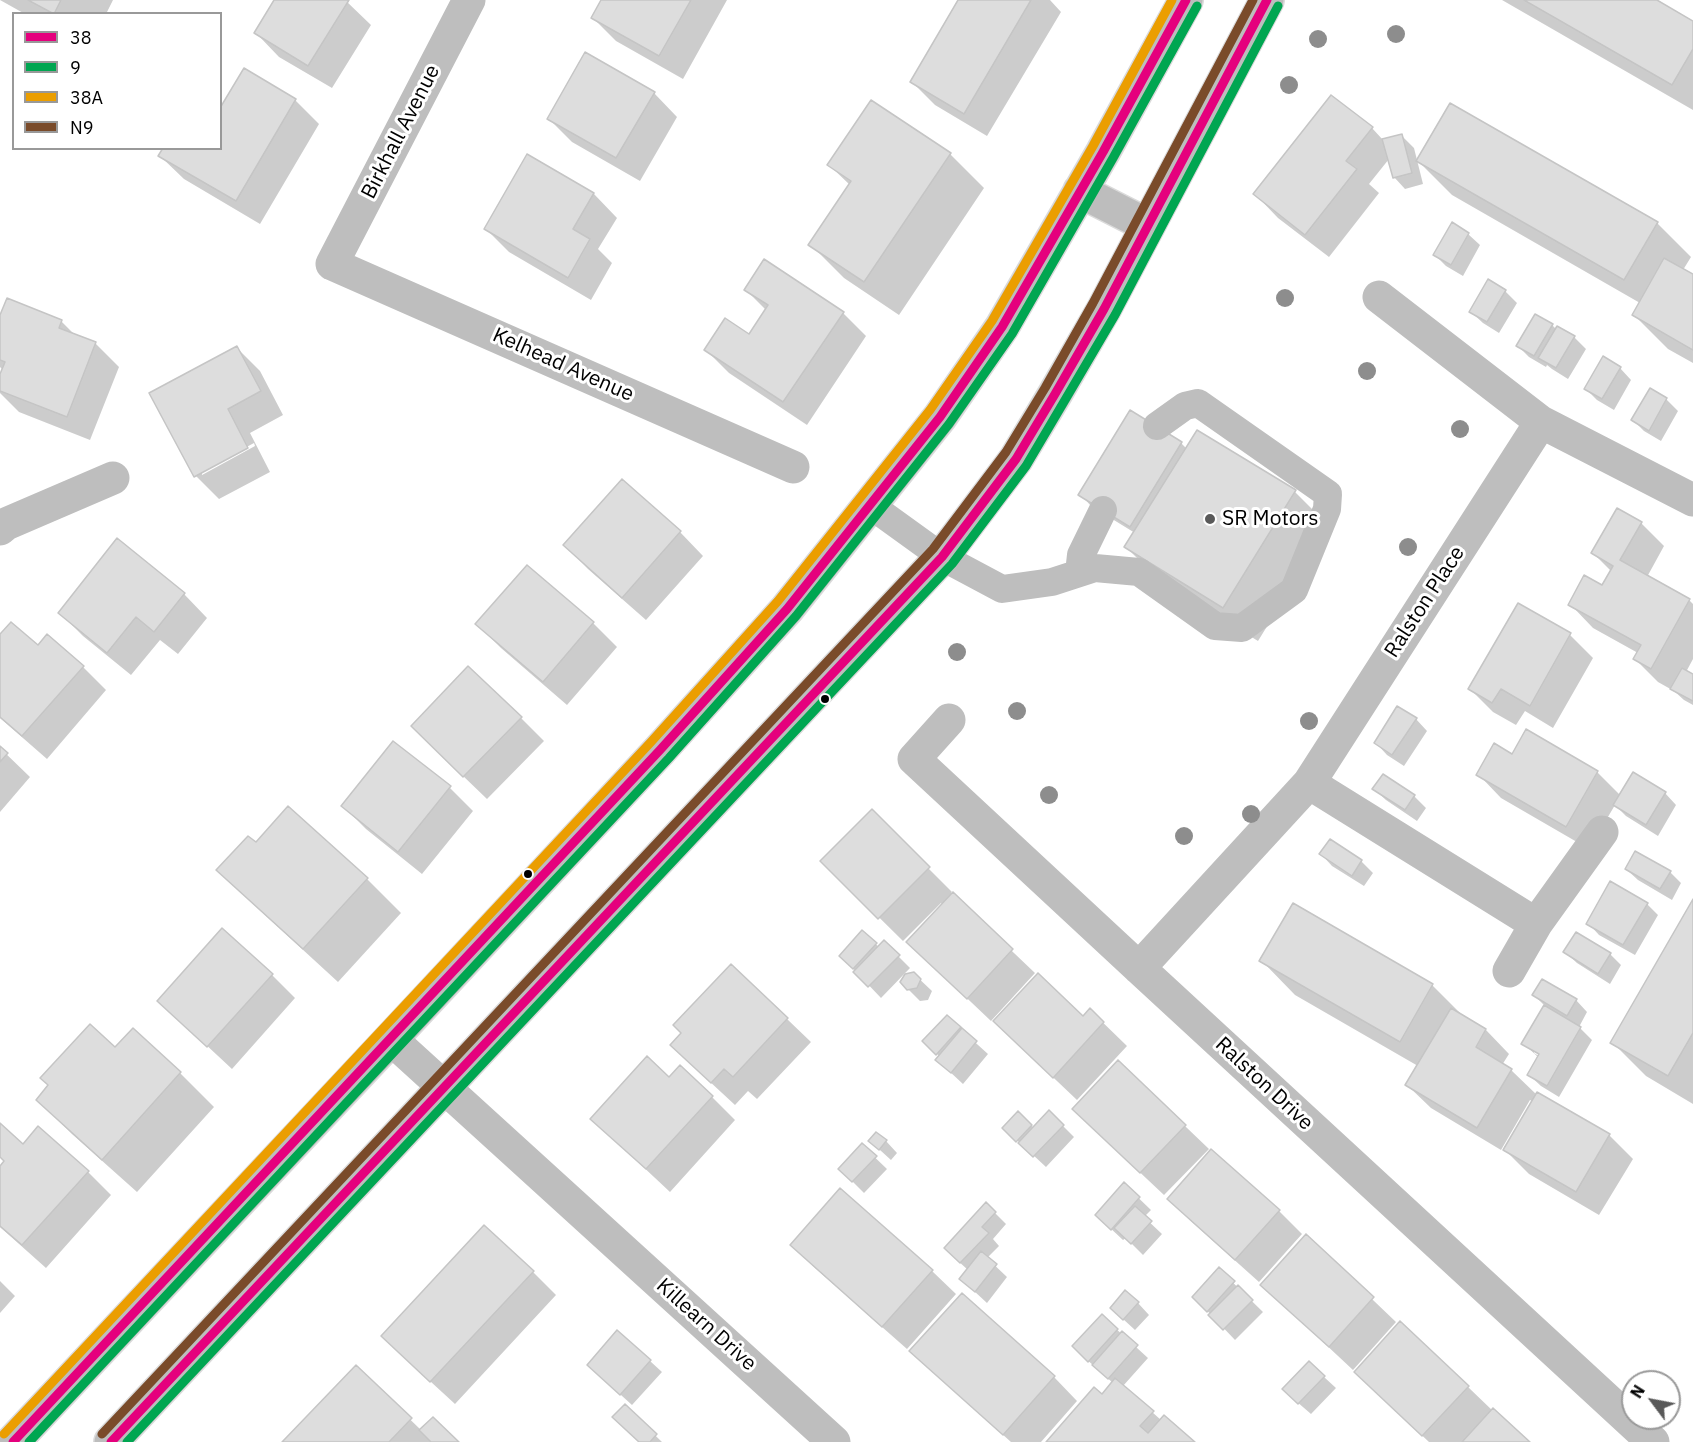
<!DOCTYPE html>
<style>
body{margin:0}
#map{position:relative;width:1693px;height:1442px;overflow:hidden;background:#fff;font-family:"IBM Plex Sans",sans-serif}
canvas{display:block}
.legend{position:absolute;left:12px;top:12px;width:210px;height:138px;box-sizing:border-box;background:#fff;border:2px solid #999;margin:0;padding:8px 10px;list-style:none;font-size:18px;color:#000}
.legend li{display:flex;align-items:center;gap:12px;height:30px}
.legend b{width:30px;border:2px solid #999}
.north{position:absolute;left:1621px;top:1370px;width:60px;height:60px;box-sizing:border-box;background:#fff;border:2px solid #999;border-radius:50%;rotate:302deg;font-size:16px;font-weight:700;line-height:24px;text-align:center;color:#000}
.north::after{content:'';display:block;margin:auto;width:21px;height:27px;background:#595959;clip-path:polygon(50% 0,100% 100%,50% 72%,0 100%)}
</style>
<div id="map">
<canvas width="1693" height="1442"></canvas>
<ul class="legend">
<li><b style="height:8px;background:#e5007d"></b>38</li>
<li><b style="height:8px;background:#00a651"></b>9</li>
<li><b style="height:8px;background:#eb9e00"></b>38A</li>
<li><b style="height:8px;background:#7a4b2a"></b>N9</li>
</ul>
<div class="north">N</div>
</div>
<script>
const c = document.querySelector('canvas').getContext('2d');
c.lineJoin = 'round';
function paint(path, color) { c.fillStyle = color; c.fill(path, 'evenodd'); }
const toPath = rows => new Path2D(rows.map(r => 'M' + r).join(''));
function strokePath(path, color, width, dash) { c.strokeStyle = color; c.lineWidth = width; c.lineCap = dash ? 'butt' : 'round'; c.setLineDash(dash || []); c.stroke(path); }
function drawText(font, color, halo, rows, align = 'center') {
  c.font = font + ' "IBM Plex Sans",sans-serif'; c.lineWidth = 6; c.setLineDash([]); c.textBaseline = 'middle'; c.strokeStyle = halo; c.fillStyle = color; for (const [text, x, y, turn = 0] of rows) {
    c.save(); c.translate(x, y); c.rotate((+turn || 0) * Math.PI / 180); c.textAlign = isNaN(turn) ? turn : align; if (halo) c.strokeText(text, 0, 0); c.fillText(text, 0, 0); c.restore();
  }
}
paint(toPath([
 [0,0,113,0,106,14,25,14],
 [276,0,345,0,371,25,332,88,279,57,256,33],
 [603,0,727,0,683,79,616,41,593,18],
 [960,0,1050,0,1061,12,987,136,935,105,912,82],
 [1502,0,1654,0,1693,22,1693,110],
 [244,70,295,100,319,124,260,224,184,179,160,156,220,148],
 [654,93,677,117,640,181,572,142,549,119],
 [1372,128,1383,140,1402,136,1414,148,1423,184,1405,189,1394,177,1389,159,1369,184,1379,193,1329,257,1278,218,1255,194],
 [950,154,984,188,899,315,844,278,810,244,850,185,829,165],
 [527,156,594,194,617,218,598,249,612,263,591,300,509,252,486,229],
 [1418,161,1657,223,1691,257,1683,270,1693,276,1693,363,1668,349,1634,315,1640,303,1452,195],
 [1468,234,1480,245,1463,276,1446,266,1434,254],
 [746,290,843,313,866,336,807,425,729,373,706,350,749,336,766,310],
 [1505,291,1517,303,1499,333,1483,323,1471,312],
 [0,319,61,321,76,336,96,344,119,367,90,440,19,412,0,393,0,378,3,370,0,367],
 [1552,325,1556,329,1574,337,1586,349,1568,379,1552,369,1547,365,1546,367,1529,357,1518,346],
 [237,348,260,371,283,415,250,433,270,472,219,499,196,476],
 [254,443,255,446,202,475,202,471],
 [1620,368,1631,380,1614,410,1597,400,1586,389],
 [1650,390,1666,399,1678,411,1661,441,1644,431,1633,420],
 [1181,443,1187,449,1295,492,1329,526,1258,641,1160,581,1126,547,1135,533,1091,506,1080,494],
 [1641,523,1664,546,1647,577,1689,600,1693,604,1693,659,1686,672,1693,676,1693,705,1684,700,1674,691,1658,682,1635,659,1638,653,1593,628,1570,604,1602,587,1612,572,1593,553],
 [680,532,703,556,646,620,588,569,565,545],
 [527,567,593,623,617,647,567,705,501,648,477,624],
 [184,594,207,618,178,654,160,640,131,675,83,636,60,613],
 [1570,635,1593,658,1553,728,1525,711,1516,725,1493,712,1470,689],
 [0,636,38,647,83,667,106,690,47,759,0,718],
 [521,718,544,741,487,799,436,750],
 [1416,719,1427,731,1404,766,1387,755,1376,743],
 [0,748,30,777,0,812],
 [1513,756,1597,772,1620,795,1665,793,1676,805,1658,836,1626,816,1615,805,1589,849,1501,798,1478,774],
 [1383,776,1414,796,1426,808,1417,821,1386,800,1374,789],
 [450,788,473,811,422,874,366,829,343,806],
 [872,812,952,892,951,893,1035,973,991,1021,932,965,943,905,941,903,903,941,822,861],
 [1330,841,1361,861,1373,873,1364,886,1332,866,1321,854],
 [256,845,367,879,401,913,338,982,253,904,219,870],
 [1626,869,1670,872,1681,883,1672,900,1638,880],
 [1693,902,1693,1104,1646,1076,1612,1042],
 [1647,904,1658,915,1635,955,1599,935,1588,923],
 [862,932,879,947,884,942,910,968,881,998,841,956],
 [1565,952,1610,954,1621,965,1610,984,1577,963],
 [1261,960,1432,985,1465,1018,1486,1030,1509,1054,1502,1065,1511,1070,1537,1095,1538,1094,1609,1135,1633,1159,1599,1215,1529,1174,1505,1150,1533,1102,1530,1100,1501,1150,1431,1108,1407,1085,1418,1066,1295,995],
 [913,973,932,991,928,1000,920,1001,908,989],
 [272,975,295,998,232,1069,159,1001],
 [1534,995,1576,1000,1587,1012,1579,1027,1592,1040,1559,1097,1541,1086,1529,1075,1539,1058,1523,1043,1545,1006],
 [1534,1050,1547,1057,1545,1060,1534,1053],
 [1090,1010,1127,1046,1077,1100,1018,1044,1083,1018],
 [947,1017,988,1054,963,1084,949,1071,940,1057,924,1041],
 [787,1019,811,1042,757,1099,748,1091,735,1105,695,1068],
 [133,1030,180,1073,214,1107,137,1192,72,1134,38,1100,116,1049],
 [1118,1062,1209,1149,1164,1195,1097,1132],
 [669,1079,712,1097,735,1120,670,1192,592,1119],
 [1049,1112,1074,1137,1046,1167,1004,1128,1018,1113,1034,1128],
 [0,1125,23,1146,88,1172,111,1195,46,1268,0,1227,0,1168,5,1162,0,1157],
 [870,1141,886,1141,897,1153,891,1160],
 [862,1145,887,1169,864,1193,840,1169],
 [1124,1184,1151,1210,1144,1217,1162,1234,1143,1255,1126,1238,1123,1240,1108,1226],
 [1169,1199,1279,1211,1302,1234,1259,1282,1192,1222],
 [986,1204,1006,1224,993,1239,999,1246,987,1258,1007,1277,987,1303,961,1279,968,1270,957,1260],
 [1306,1236,1396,1322,1353,1370,1262,1285],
 [792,1245,932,1271,956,1294,907,1349,815,1268],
 [1219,1269,1263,1312,1235,1340,1194,1297],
 [533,1272,556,1295,455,1404,406,1359],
 [0,1281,15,1296,0,1313],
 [962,1295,1054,1377,1077,1401,1041,1442,1011,1442,935,1374,911,1351],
 [1138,1303,1149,1315,1135,1330,1123,1319],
 [1102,1316,1148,1358,1123,1386,1161,1420,1192,1442,1048,1442,1102,1396,1113,1383,1085,1358],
 [650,1361,662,1372,632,1405,600,1376],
 [356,1367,421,1430,456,1442,285,1442],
 [1324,1377,1336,1388,1311,1414,1296,1401],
 [1468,1387,1493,1411,1527,1442,1429,1442,1379,1395],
 [625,1406,662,1442,640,1442]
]), '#0003');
const building = toPath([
 [28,0,61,0,54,14,28,0],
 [274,0,349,0,308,66,254,33,274,0],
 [601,0,691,0,659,56,591,18,601,0],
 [958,0,1031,0,964,114,910,82,958,0],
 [1524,0,1657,0,1693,21,1693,49,1672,85,1524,0],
 [585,52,655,92,616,158,547,119,585,52],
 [244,68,296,99,236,201,158,156,163,148,220,148,220,108,244,68],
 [1331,95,1373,127,1346,161,1357,169,1305,235,1253,194,1331,95],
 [871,100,951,153,864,282,808,245,851,181,827,165,871,100],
 [1450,103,1658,222,1624,280,1416,161,1450,103],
 [1402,134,1412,173,1393,178,1382,139,1402,134],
 [527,154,594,193,573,229,590,239,568,278,484,229,527,154],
 [1452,222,1469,233,1451,265,1433,255,1452,222],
 [1664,258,1693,274,1693,350,1632,315,1664,258],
 [764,259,844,312,783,402,704,350,725,318,749,334,768,305,744,290,764,259],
 [1488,279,1506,290,1487,322,1469,312,1488,279],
 [7,298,62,320,59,328,96,342,67,417,0,391,0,374,5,362,0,360,0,315,7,298],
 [1535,314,1553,324,1534,356,1516,346,1535,314],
 [1557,326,1575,336,1556,368,1538,358,1557,326],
 [237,346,261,391,228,409,248,448,194,477,149,393,237,346],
 [1603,356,1621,367,1602,399,1584,389,1603,356],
 [1650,388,1667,398,1649,431,1631,420,1650,388],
 [1130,410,1182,442,1130,527,1078,495,1130,410],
 [1197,430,1296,490,1223,608,1124,547,1197,430],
 [622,479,681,531,622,598,563,545,622,479],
 [1617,508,1642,522,1620,560,1690,599,1651,669,1633,659,1641,645,1568,605,1584,575,1602,585,1613,566,1591,553,1617,508],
 [117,538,185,593,154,632,136,617,107,653,58,613,117,538],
 [527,565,594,622,543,682,475,624,527,565],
 [1518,603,1571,633,1530,706,1501,689,1492,703,1468,689,1518,603],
 [11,622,38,645,47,634,84,666,22,736,0,717,0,634,11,622],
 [468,666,522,717,463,777,411,726,468,666],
 [1682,668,1693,674,1693,701,1670,689,1682,668],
 [1397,706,1417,718,1392,755,1374,743,1397,706],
 [1526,729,1598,771,1566,827,1476,775,1494,743,1512,754,1526,729],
 [393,741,451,786,398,852,341,806,393,741],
 [0,746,8,753,0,762,0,746],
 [1633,772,1666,792,1646,825,1613,805,1633,772],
 [1383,774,1415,795,1405,810,1372,789,1383,774],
 [288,806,368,878,303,949,216,870,248,836,256,842,288,806],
 [872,809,930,867,878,919,820,861,872,809],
 [1330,839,1362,860,1352,876,1319,854,1330,839],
 [1635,851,1671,871,1660,889,1625,869,1635,851],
 [1610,881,1648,903,1623,945,1586,924,1610,881],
 [953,892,1013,949,967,999,906,942,953,892],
 [1693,899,1693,1033,1668,1076,1610,1043,1693,899],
 [1293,903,1433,984,1400,1042,1259,961,1293,903],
 [222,928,273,974,207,1047,157,1001,222,928],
 [862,930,877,943,853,969,839,956,862,930],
 [1576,932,1611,953,1598,974,1563,952,1576,932],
 [884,940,900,955,868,987,853,972,884,940],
 [731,964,788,1018,733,1077,724,1069,711,1083,670,1045,681,1033,673,1025,731,964],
 [914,972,921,979,917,988,907,990,900,982,905,974,914,972],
 [1038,973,1083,1016,1090,1008,1104,1022,1053,1078,993,1021,1038,973],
 [1542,979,1577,999,1567,1016,1532,995,1542,979],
 [1544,1005,1581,1027,1547,1086,1527,1075,1539,1054,1521,1044,1544,1005],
 [1451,1008,1486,1029,1476,1047,1512,1069,1477,1128,1405,1085,1451,1008],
 [947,1015,961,1027,936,1055,922,1041,947,1015],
 [90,1024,115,1047,133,1028,181,1072,102,1160,36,1100,48,1085,40,1078,90,1024],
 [962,1028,977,1041,951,1073,935,1060,962,1028],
 [647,1056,669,1077,680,1065,713,1096,646,1169,590,1119,647,1056],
 [1118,1060,1186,1125,1140,1173,1072,1109,1118,1060],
 [1537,1092,1610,1134,1576,1192,1503,1150,1537,1092],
 [1049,1110,1064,1125,1033,1157,1018,1143,1049,1110],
 [1018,1111,1032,1125,1016,1142,1002,1128,1018,1111],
 [0,1123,23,1144,38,1126,89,1171,22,1245,0,1226,0,1166,4,1161,0,1157,0,1123],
 [876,1132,887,1140,879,1150,868,1141,876,1132],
 [862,1143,877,1156,852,1182,838,1169,862,1143],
 [1211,1149,1280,1210,1235,1260,1167,1199,1211,1149],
 [1124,1182,1140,1197,1111,1230,1095,1215,1124,1182],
 [840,1188,933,1270,882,1327,790,1245,840,1188],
 [986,1202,996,1212,982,1227,989,1233,960,1263,944,1248,986,1202],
 [1135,1206,1152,1221,1131,1244,1114,1228,1135,1206],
 [484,1225,534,1271,430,1382,381,1336,484,1225],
 [1306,1234,1374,1297,1329,1347,1260,1285,1306,1234],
 [981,1251,997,1264,975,1292,959,1279,981,1251],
 [1219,1267,1235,1281,1207,1312,1192,1297,1219,1267],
 [1238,1285,1253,1300,1223,1330,1208,1315,1238,1285],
 [1125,1290,1139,1302,1123,1320,1110,1308,1125,1290],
 [962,1293,1055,1376,1003,1435,909,1351,962,1293],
 [1102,1314,1118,1329,1088,1362,1072,1346,1102,1314],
 [1400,1321,1469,1386,1422,1436,1354,1372,1400,1321],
 [617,1330,651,1360,620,1395,587,1365,617,1330],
 [1122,1331,1138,1345,1108,1379,1092,1365,1122,1331],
 [1309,1361,1325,1376,1298,1404,1282,1389,1309,1361],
 [356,1365,412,1418,389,1442,282,1442,356,1365],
 [1115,1378,1154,1411,1140,1426,1148,1433,1164,1415,1195,1442,1046,1442,1094,1387,1102,1394,1115,1378],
 [625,1404,657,1434,650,1442,639,1442,612,1417,625,1404],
 [1493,1408,1530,1442,1462,1442,1493,1408],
 [433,1417,459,1442,431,1442,419,1430,433,1417]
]);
paint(building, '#ddd');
strokePath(building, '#c5c5c5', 1.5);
const primary = toPath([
 [1080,191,1147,225],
 [13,1442,391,1039,660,750,787,609,940,417,1002,327,1103,152,1186,0],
 [111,1442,942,557,1016,459,1055,394,1104,309,1267,0]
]);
strokePath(primary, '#dbdbdb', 36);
strokePath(toPath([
 [870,505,942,557,1002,589,1052,582,1095,568,1139,572,1215,626,1242,628,1294,590,1327,509,1328,494,1198,403,1185,406,1157,426],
 [1079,573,1081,555,1103,510]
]), '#bebebe', 28);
strokePath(toPath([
 [469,0,332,264,793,467],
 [1379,297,1541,422],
 [0,529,6,524,113,478],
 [949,720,914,759,1139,968,1653,1442],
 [1309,783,1536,924],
 [1139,968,1309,783,1541,422,1693,500],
 [1509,971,1536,924,1602,832],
 [391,1039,834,1442]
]), '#bebebe', 33);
strokePath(primary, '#bdbdbd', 33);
strokePath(toPath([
 [13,1442,660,750,787,609,940,417,1002,327,1103,152,1186,0],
 [111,1442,942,557,1016,459,1055,394,1104,309,1267,0]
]), '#e5007d', 9);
strokePath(toPath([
 [29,1442,669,758,796,616,949,424,1012,334,1113,158,1197,6],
 [127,1442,952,564,1026,466,1065,400,1115,315,1278,6]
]), '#00a651', 9);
strokePath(toPath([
 [4,1434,651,742,778,601,930,410,992,321,1093,146,1172,0]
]), '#eb9e00', 9);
strokePath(toPath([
 [102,1434,933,549,1006,452,1045,388,1093,303,1253,0]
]), '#7a4b2a', 9);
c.fillStyle = '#8d8d8d';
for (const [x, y] of [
 [1396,34],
 [1318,39],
 [1289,85],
 [1285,298],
 [1367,371],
 [1460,429],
 [1408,547],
 [957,652],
 [1017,711],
 [1309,721],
 [1049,795],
 [1251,814],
 [1184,836]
]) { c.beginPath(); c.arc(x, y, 9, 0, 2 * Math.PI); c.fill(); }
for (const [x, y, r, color] of [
 [1210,519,6,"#595959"],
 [825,699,5,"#000"],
 [528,874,5,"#000"]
]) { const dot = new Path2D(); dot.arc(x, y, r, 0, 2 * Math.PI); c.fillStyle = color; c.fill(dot); strokePath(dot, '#fff', 2); }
drawText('21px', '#000', '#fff', [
 ["Birkhall Avenue",401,132,-63],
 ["Kelhead Avenue",563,365,24],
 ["Ralston Place",1425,602,-57],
 ["Ralston Drive",1264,1084,43],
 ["Killearn Drive",706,1325,42]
]);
drawText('21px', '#000', '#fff', [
 ["SR Motors",1222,519]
], 'left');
</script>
